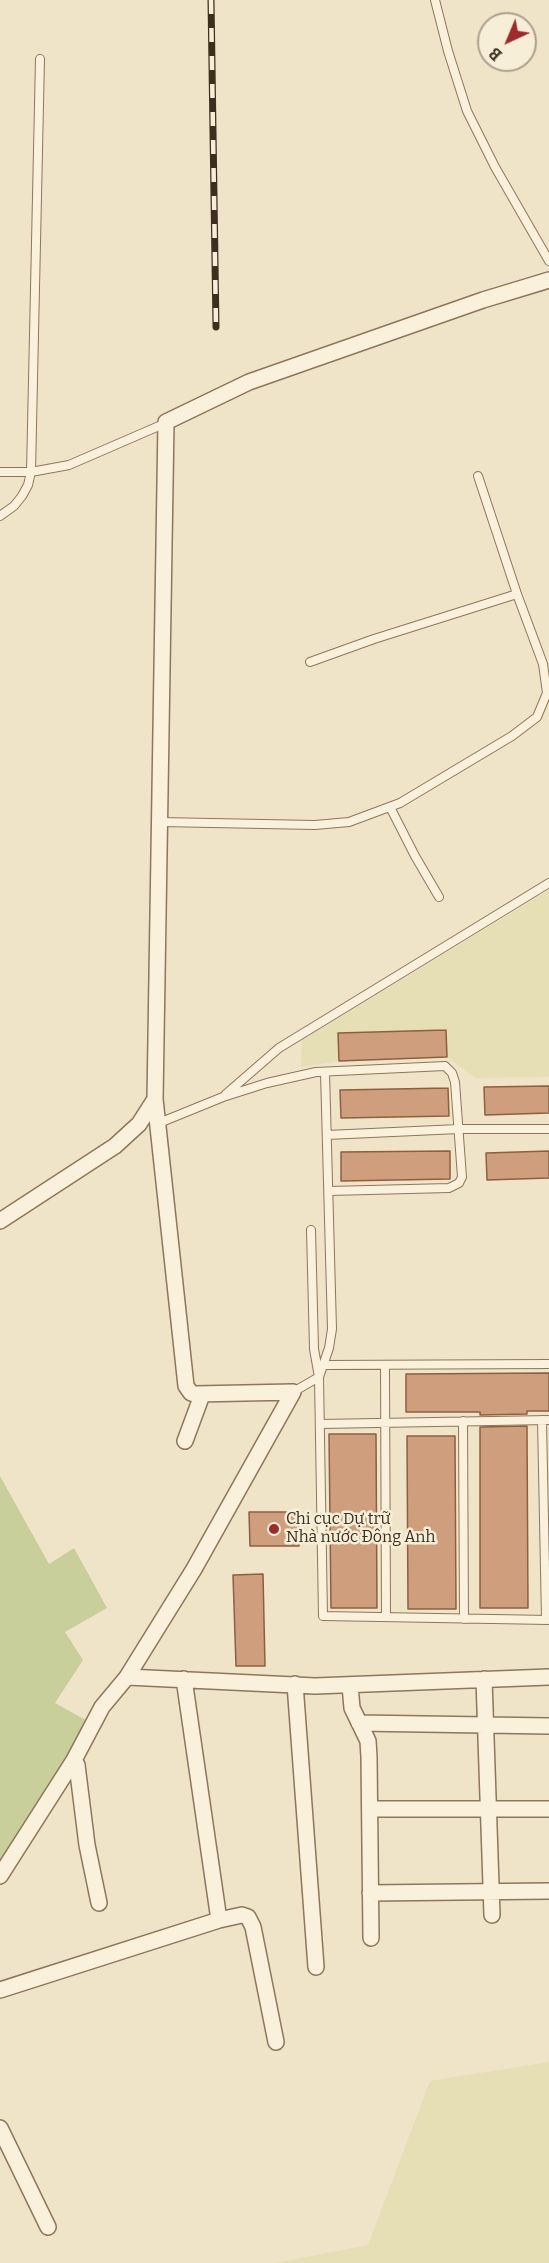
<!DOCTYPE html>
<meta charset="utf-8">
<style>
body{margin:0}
#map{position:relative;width:549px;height:2263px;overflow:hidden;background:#f0e4c8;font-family:Bitter,serif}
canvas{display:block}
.north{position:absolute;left:477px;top:12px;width:60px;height:60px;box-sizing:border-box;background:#f7eed8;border:2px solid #ada18e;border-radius:50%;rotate:224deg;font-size:16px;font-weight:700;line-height:24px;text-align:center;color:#3d2e20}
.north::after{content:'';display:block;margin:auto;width:21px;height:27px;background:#9e2a2b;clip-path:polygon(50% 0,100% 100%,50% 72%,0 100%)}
</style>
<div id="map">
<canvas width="549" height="2263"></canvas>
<div class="north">B</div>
</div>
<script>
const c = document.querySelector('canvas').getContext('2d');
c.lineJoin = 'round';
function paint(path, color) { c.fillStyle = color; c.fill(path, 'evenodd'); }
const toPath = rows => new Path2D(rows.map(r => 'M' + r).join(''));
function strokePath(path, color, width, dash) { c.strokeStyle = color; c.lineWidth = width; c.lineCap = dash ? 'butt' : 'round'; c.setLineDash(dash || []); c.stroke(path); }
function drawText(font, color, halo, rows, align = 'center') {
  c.font = font + ' Bitter,serif'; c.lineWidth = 5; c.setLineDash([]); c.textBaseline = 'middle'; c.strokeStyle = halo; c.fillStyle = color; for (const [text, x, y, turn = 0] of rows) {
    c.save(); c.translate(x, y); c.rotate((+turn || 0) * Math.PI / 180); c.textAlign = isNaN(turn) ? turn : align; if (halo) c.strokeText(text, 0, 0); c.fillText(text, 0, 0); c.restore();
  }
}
paint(toPath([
 [549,890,549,1077,475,1078,447,1057,446,1030,338,1033,339,1061,301,1067,302,1040],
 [549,2062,549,2263,276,2263,368,2245,430,2081]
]), '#e6deb5');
paint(toPath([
 [0,1476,49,1564,74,1548,107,1608,65,1632,83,1660,55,1703,93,1724,0,1873]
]), '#c9cf9b');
const building = toPath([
 [446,1030,447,1057,339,1061,338,1033,446,1030],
 [549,1086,549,1113,485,1115,484,1087,549,1086],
 [448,1088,449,1116,341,1118,340,1090,448,1088],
 [450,1151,450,1179,341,1181,341,1152,450,1151],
 [549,1151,549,1178,487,1180,486,1153,549,1151],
 [549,1373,549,1411,527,1411,527,1414,480,1415,480,1412,406,1412,406,1374,549,1373],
 [527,1426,528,1608,480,1608,480,1427,527,1426],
 [329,1434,376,1434,377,1608,331,1608,329,1434],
 [407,1436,455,1436,456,1609,408,1609,407,1436],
 [249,1512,299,1512,299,1546,250,1546,249,1512],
 [263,1574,265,1666,236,1666,233,1575,263,1574]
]);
paint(building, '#cf9f7d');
strokePath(building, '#8d5f41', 1.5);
const lane = toPath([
 [435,0,448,51,467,111,495,167,549,261],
 [0,472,31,472,69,465,166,423],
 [478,476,517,594],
 [0,516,14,506,22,496,28,485,31,472,40,59],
 [390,807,415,856,439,897],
 [160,822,315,825,349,822,400,803,512,736,537,717,547,693,543,664,517,594,374,639,310,662],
 [325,1072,332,1329,329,1348,319,1377,323,1616,549,1620],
 [226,1094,279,1048,549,883],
 [159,1123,223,1097,267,1083,316,1072,445,1066,452,1073,455,1082,462,1177,459,1183,449,1188,329,1191],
 [327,1135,459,1129,549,1129],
 [324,1365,549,1364],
 [385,1366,386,1617],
 [293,1392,319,1377,314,1349,311,1230],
 [542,1420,546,1620],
 [463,1421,464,1619],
 [320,1424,549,1420]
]);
const street = toPath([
 [0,1221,115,1146,139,1124,155,1099],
 [185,1441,202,1395],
 [127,1677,315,1686,549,1677],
 [184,1679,219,1920],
 [484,1679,492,1915],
 [295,1684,316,1967],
 [350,1685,352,1708,368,1741,369,1757,371,1938],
 [359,1723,549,1726],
 [74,1760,77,1765,87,1845,99,1903],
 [370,1809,549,1809],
 [0,1876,74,1760,102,1707,127,1677,194,1569,293,1392,195,1394,191,1393,186,1386,155,1099,166,422,249,382,483,300,549,280],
 [370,1893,549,1891],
 [0,1990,219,1920,242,1915,248,1917,253,1927,276,2042],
 [0,2128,48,2227]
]);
strokePath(lane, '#8d765c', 10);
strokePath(street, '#8d765c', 18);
strokePath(lane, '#faf1dc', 8);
strokePath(street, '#faf1dc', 15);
const rail = toPath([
 [211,0,216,327]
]);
strokePath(rail, '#3d2e20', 7);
strokePath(rail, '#f7eed8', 4.5, [14]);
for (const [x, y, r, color] of [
 [274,1529,6,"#9e2a2b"]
]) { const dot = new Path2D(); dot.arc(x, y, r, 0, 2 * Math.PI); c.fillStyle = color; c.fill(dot); strokePath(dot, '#f7eed8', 2); }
drawText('16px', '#3d2e20', '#f7eed8', [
 ["Chi cục Dự trữ",286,1520],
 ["Nhà nước Đông Anh",286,1538]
], 'left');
</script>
